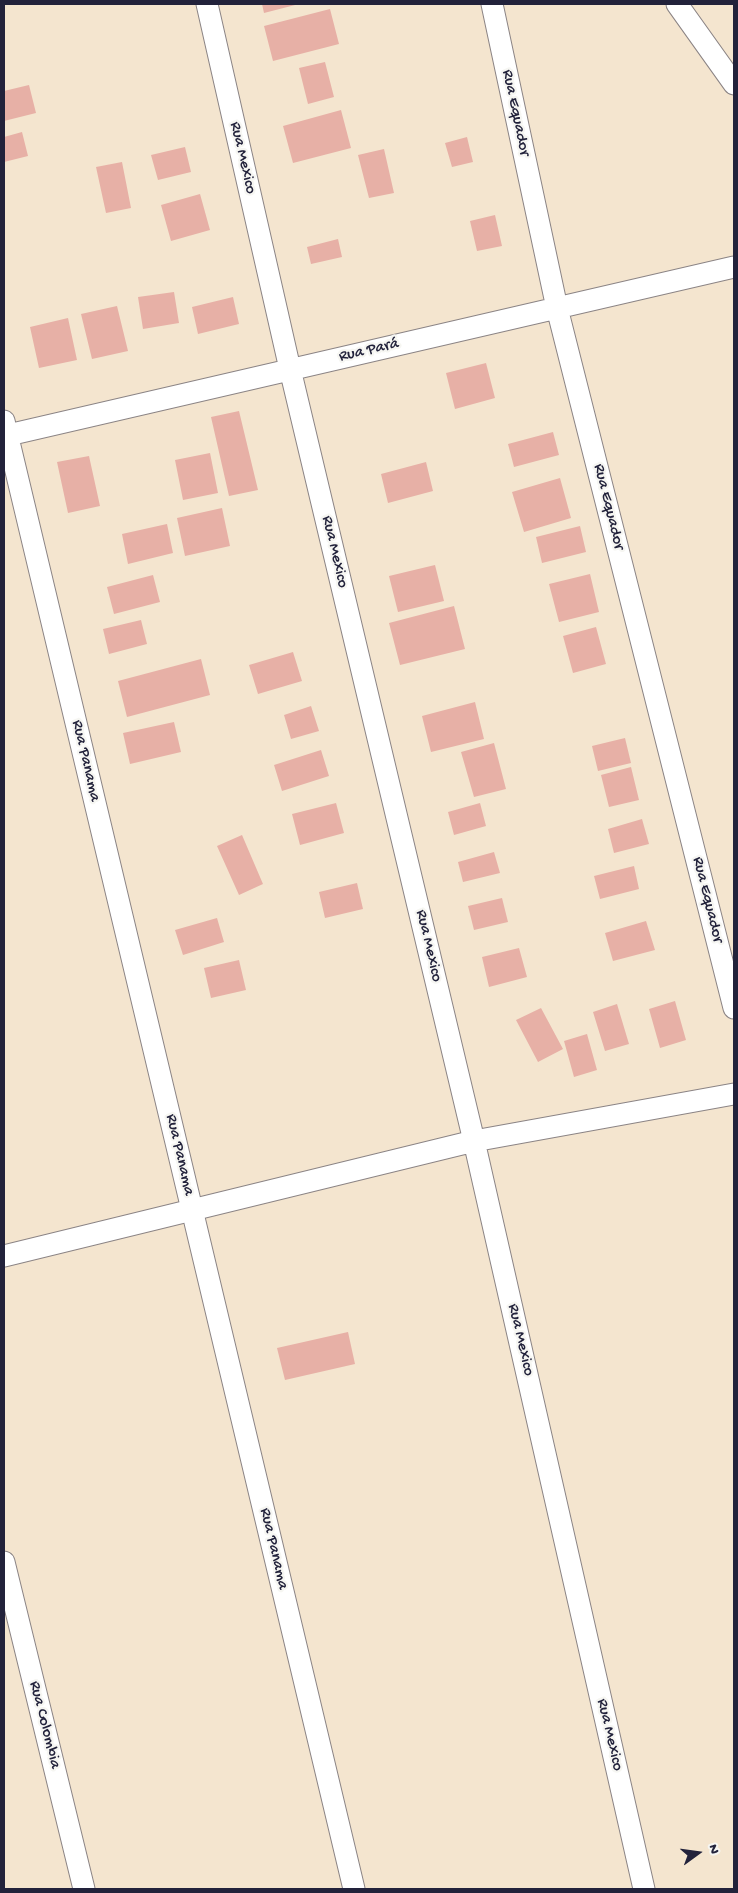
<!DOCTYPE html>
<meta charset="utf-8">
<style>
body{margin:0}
#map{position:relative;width:738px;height:1893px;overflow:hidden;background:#f4e5cf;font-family:"Gochi Hand",sans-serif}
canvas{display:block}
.frame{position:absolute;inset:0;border:5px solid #22223b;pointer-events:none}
.north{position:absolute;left:673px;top:1828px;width:50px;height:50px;-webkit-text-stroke:4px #f6f6f2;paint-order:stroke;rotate:76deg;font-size:14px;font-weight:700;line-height:20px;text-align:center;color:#22223b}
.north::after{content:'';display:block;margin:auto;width:18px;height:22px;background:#22223b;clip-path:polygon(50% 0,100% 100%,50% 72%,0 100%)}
</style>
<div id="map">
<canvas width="738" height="1893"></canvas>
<div class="frame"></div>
<div class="north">N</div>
</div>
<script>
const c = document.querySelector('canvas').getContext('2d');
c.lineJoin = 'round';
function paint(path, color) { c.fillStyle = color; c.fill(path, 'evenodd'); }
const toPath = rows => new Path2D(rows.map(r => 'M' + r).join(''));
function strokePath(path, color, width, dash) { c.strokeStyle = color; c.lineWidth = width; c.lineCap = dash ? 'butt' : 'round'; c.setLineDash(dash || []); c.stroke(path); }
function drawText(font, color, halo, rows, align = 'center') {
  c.font = font + ' "Gochi Hand",sans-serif'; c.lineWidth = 4.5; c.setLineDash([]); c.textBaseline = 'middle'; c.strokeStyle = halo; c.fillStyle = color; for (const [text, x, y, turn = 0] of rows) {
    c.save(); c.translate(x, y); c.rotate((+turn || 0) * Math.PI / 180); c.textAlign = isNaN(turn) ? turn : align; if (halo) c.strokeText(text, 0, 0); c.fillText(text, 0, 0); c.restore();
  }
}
paint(toPath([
 [262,4,299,4,264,13],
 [330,9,339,44,273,61,264,26],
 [325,62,334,97,308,104,299,68],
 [29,85,36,113,4,121,4,91],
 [341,110,351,148,293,163,283,126],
 [22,132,28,156,4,162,4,137],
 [467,137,473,162,452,167,445,143],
 [185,147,191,172,158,180,151,155],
 [384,149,394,193,369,198,358,155],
 [122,162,131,208,106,213,96,167],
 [200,194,210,230,171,241,161,205],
 [495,215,502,246,477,251,470,221],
 [338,239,342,257,311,264,307,247],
 [174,292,179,323,143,329,138,297],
 [233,297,239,324,198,334,192,307],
 [117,306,128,351,92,359,81,314],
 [68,318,77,360,39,368,30,327],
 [486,363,495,398,455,409,446,373],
 [239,411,258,490,229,496,211,417],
 [553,432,559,455,514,467,508,444],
 [210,453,218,493,183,500,175,460],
 [89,456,100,506,68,513,57,462],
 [426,462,433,491,388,503,381,474],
 [560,478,571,518,524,532,512,492],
 [222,508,230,546,185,556,177,518],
 [167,524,173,553,128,564,122,534],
 [580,526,586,552,542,563,536,537],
 [435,565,444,601,398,612,389,576],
 [590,574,599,612,559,622,549,584],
 [153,575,160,602,114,614,107,587],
 [454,606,465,649,400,665,389,623],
 [141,620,147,644,109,654,103,629],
 [596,627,606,664,573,673,563,636],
 [293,652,302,681,258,694,249,665],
 [201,659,210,695,127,717,118,681],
 [475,702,484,739,431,752,422,716],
 [311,706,319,731,291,739,284,715],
 [174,722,181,752,130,764,123,733],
 [625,738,631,763,598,771,592,746],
 [494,743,506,789,474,797,461,752],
 [321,750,329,776,282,791,274,765],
 [631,767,639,800,609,807,601,775],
 [336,803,344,833,300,845,292,814],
 [480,803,486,826,454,835,448,812],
 [642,819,649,844,614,853,608,829],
 [242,835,263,884,239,895,217,846],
 [494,852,500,873,463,882,458,862],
 [634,866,639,889,600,899,594,876],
 [357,883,363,909,325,918,319,892],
 [502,898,508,922,474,930,468,906],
 [217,918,224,942,183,955,175,930],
 [646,921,655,950,613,961,605,933],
 [519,948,527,977,489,987,482,957],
 [239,960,246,990,211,998,204,968],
 [675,1001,686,1040,660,1048,649,1009],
 [617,1004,629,1044,605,1051,593,1012],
 [541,1008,563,1049,538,1062,516,1020],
 [587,1034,597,1070,574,1077,564,1041],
 [348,1332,355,1364,285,1380,277,1348]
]), '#e7b0a6');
const minor = toPath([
 [207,4,290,369,474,1141,644,1889],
 [492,4,557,308,734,1008],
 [677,4,734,84],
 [4,421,354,1889],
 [4,436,734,267],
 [4,1256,474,1141,734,1094],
 [4,1562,84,1889]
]);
strokePath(minor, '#8b8485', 23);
strokePath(minor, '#fff', 21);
drawText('16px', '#22223b', '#f6f6f2', [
 ["Rua Equador",515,113,78],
 ["Rua Mexico",242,158,77],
 ["Rua Pará",369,351,-13],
 ["Rua Equador",608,507,76],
 ["Rua Mexico",334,552,77],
 ["Rua Panama",85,761,77],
 ["Rua Equador",707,900,76],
 ["Rua Mexico",428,946,77],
 ["Rua Panama",179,1155,77],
 ["Rua Mexico",520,1340,77],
 ["Rua Panama",273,1549,77],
 ["Rua Colombia",44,1725,76],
 ["Rua Mexico",609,1735,77]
]);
</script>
